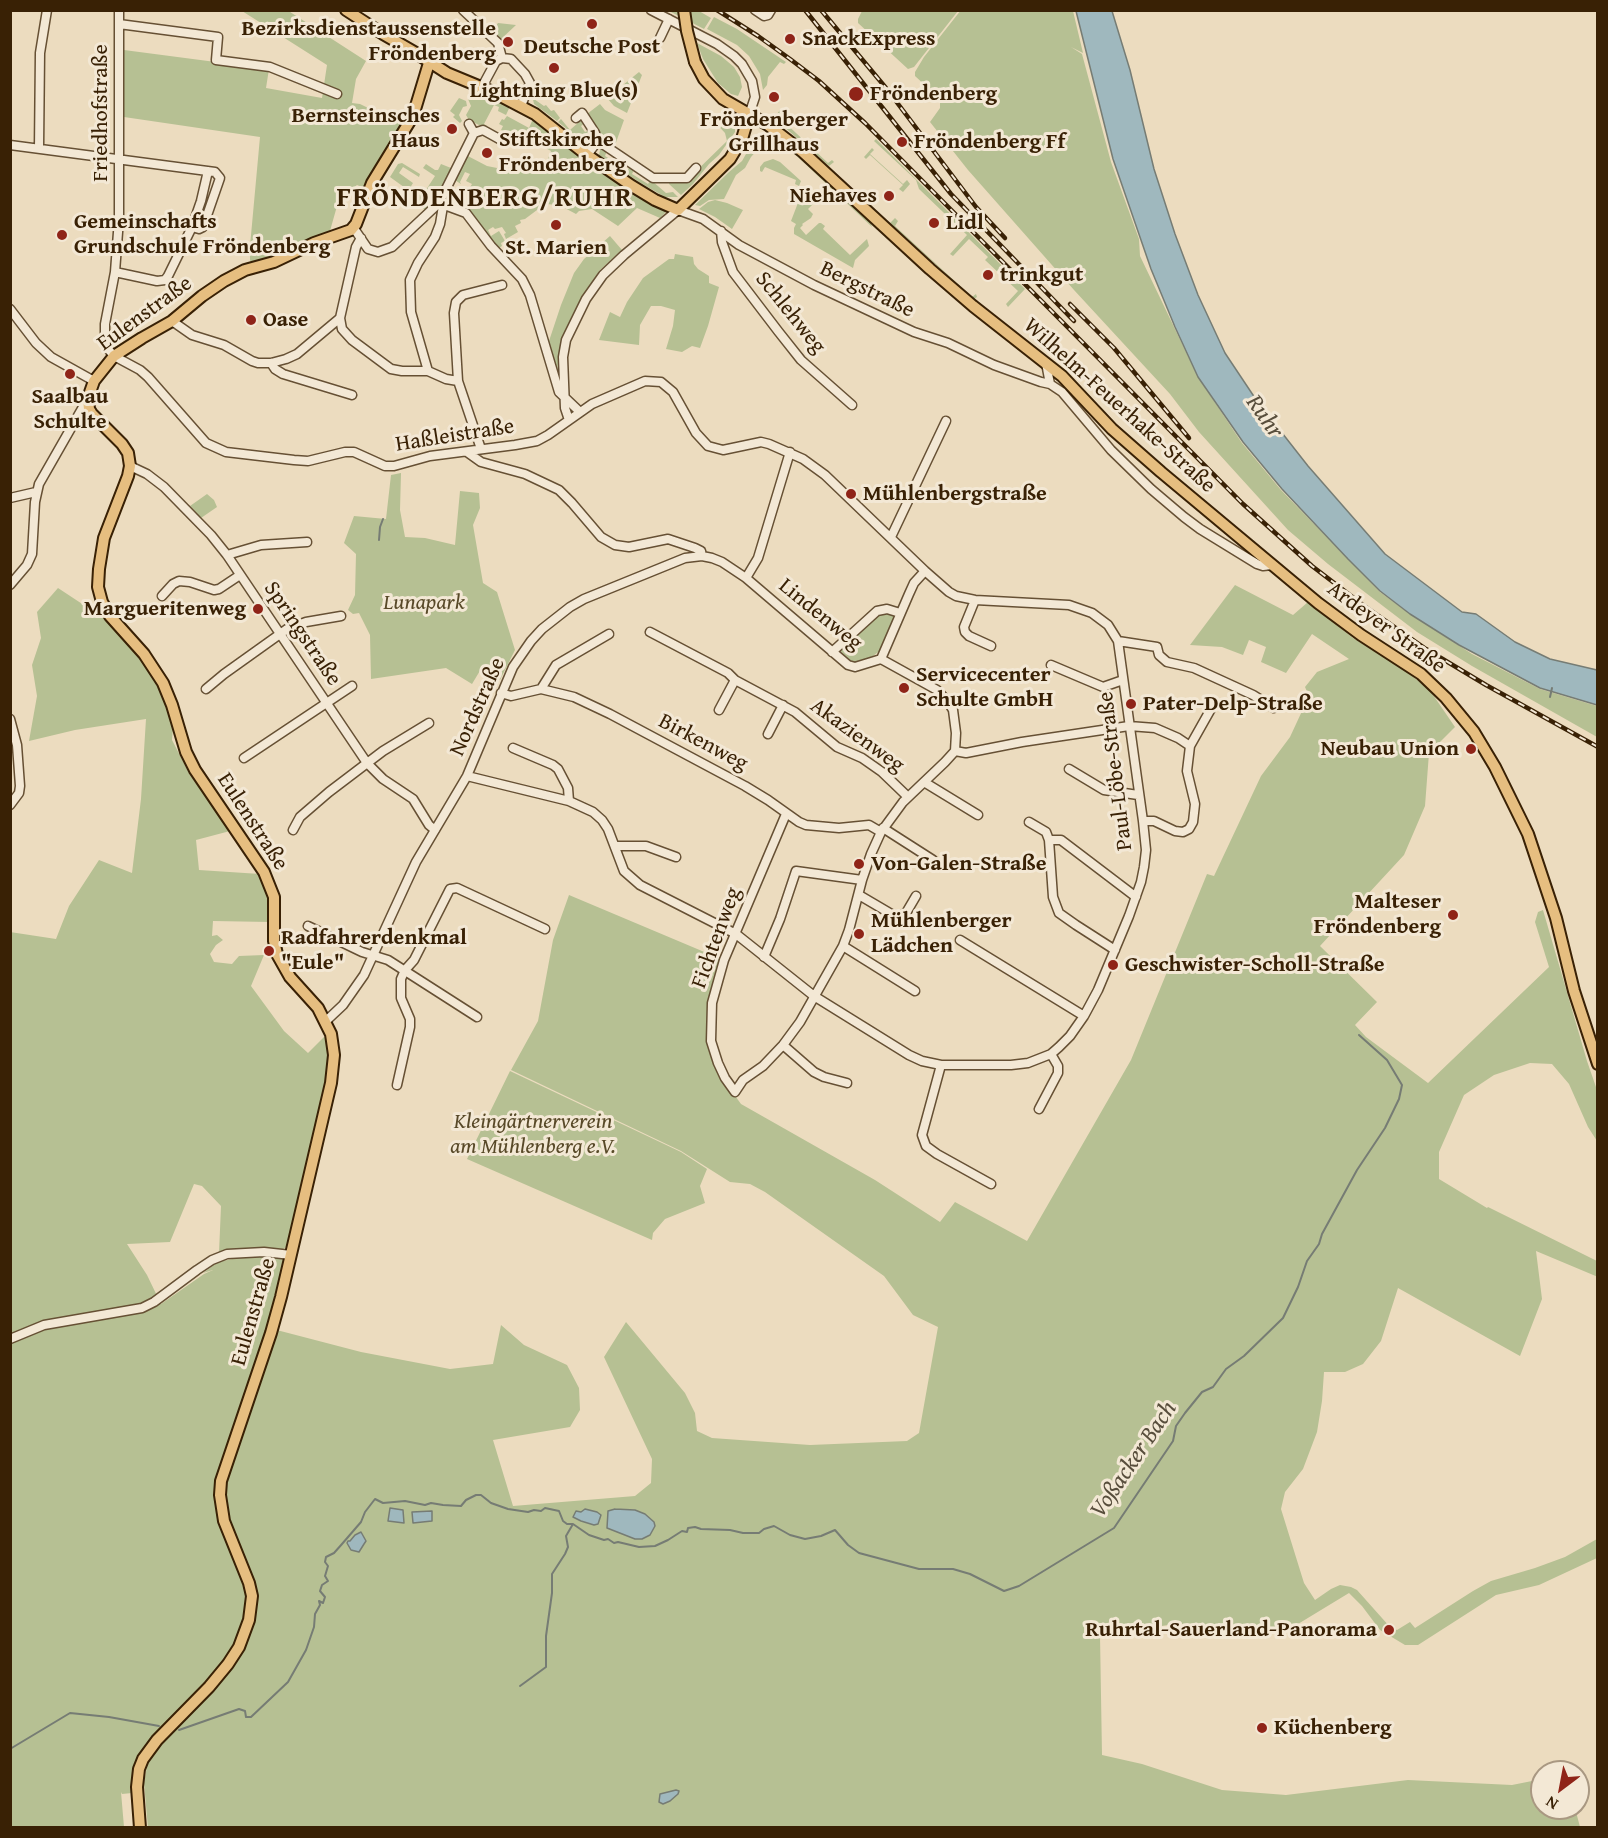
<!DOCTYPE html>
<meta charset="utf-8">
<style>
body{margin:0}
#map{position:relative;width:1608px;height:1838px;overflow:hidden;background:#ecdcbf;font-family:"Gentium Book Plus",serif}
canvas{display:block}
.frame{position:absolute;inset:0;border:12px solid #392105;pointer-events:none}
.north{position:absolute;left:1530px;top:1760px;width:60px;height:60px;box-sizing:border-box;background:#f3e8d5;border:2px solid #a99882;border-radius:50%;rotate:212deg;font-size:16px;font-weight:700;line-height:24px;text-align:center;color:#392105}
.north::after{content:'';display:block;margin:auto;width:21px;height:27px;background:#8f2418;clip-path:polygon(50% 0,100% 100%,50% 72%,0 100%)}
</style>
<div id="map">
<canvas width="1608" height="1838"></canvas>
<div class="frame"></div>
<div class="north">N</div>
</div>
<script>
const c = document.querySelector('canvas').getContext('2d');
c.lineJoin = 'round';
function paint(path, color) { c.fillStyle = color; c.fill(path, 'evenodd'); }
const toPath = rows => new Path2D(rows.map(r => 'M' + r).join(''));
function strokePath(path, color, width, dash) { c.strokeStyle = color; c.lineWidth = width; c.lineCap = dash ? 'butt' : 'round'; c.setLineDash(dash || []); c.stroke(path); }
function drawText(font, color, halo, rows, align = 'center') {
  c.font = font + ' "Gentium Book Plus",serif'; c.lineWidth = 6; c.setLineDash([]); c.textBaseline = 'middle'; c.strokeStyle = halo; c.fillStyle = color; for (const [text, x, y, turn = 0] of rows) {
    c.save(); c.translate(x, y); c.rotate((+turn || 0) * Math.PI / 180); c.textAlign = isNaN(turn) ? turn : align; if (halo) c.strokeText(text, 0, 0); c.fillText(text, 0, 0); c.restore();
  }
}
paint(toPath([
 [287,10,366,61,356,79,352,103,360,104,407,127,369,190,357,185,339,199,328,238,253,267,250,260,250,246,260,137,124,117,124,50,269,69,266,88,322,98,327,65,242,11],
 [961,10,1073,11,1083,53,1071,47,1082,54,1111,162,1139,239,1140,256,1198,377,1242,443,1281,490,1380,592,1410,614,1472,654,1540,689,1597,706,1597,737,1472,666,1417,632,1328,564,1288,530,1199,432,1170,394,1074,290,968,170,930,122,940,108,940,99,915,76,915,72,924,57],
 [669,11,699,11,711,18,704,29],
 [862,11,862,10,958,11,914,67,908,69,858,23,858,19],
 [714,17,737,29,786,62,784,64,780,62,768,77,767,85,763,90,760,74,749,56,737,45,707,29],
 [498,23,516,25,499,41,490,34],
 [697,43,721,56,734,67,740,77,742,87,738,96,731,94,718,83,703,59],
 [639,72,642,75,627,113,614,106,607,98],
 [474,85,512,102,506,115,498,111,499,107,494,105,484,124,487,126,485,128,469,120,466,115,471,106,468,99],
 [534,89,537,90,534,99,544,106,546,105,551,111,554,110,560,118,557,121,534,104,532,95],
 [459,98,466,101,467,106,463,107,459,115,462,121,460,123,453,117,455,115,450,111],
 [600,104,605,110,624,120,614,148,600,139,587,114],
 [780,110,784,114,780,118,828,163,832,160,834,162,829,166,774,118],
 [535,114,669,207,665,213,660,218,637,208,618,226,592,209,579,211,576,214,559,205,545,204,525,219,520,220,521,223,515,226,518,232,506,239,504,234,506,233,502,227,495,229,493,227,488,230,491,236,499,231,505,241,501,243,502,246,499,248,465,213,471,205,473,206,477,200,475,198,476,195,469,189,472,184,466,181,470,174,465,172,460,182,461,184,453,179,464,154,487,166,497,168,533,173,535,169,543,172,551,151,512,130,509,135,501,130,503,126,499,124,502,119,504,120,507,116,529,128],
 [581,118,585,123,581,126,585,132,590,130,592,136,590,141,588,140,585,143,558,122,561,119,570,130,579,122,577,119],
 [712,119,730,128,735,127,735,132,719,155,709,164,693,184,681,195,669,184,669,180,687,180,727,141,725,133],
 [769,132,815,170,870,221,872,227,800,159],
 [759,135,770,137,781,146,781,148,766,146,759,148,751,157,745,168,736,175,724,199,709,200,700,206,695,205,729,172,742,161,754,140],
 [876,139,1025,289,1008,307,1006,304,1018,291,985,260,988,257,969,239,953,256,950,254,967,235,919,189,916,180,874,141],
 [872,148,874,150,870,154,903,184,907,180,910,184,903,192,899,189,903,185,870,155,866,159,864,157],
 [602,149,607,151,605,156,627,170,630,167,634,170,632,174,648,184,651,180,666,193,673,192,678,197,665,197,639,182,599,155,600,150],
 [773,159,780,162,801,181,799,186,795,184,796,180,765,167,762,172,760,171,760,167,764,162],
 [402,163,420,174,419,177,403,167,399,173,413,183,410,188,422,196,435,176,423,168,426,164,435,170,438,170,441,164,451,168,440,192,425,210,407,192,408,190,390,177,398,164],
 [807,191,813,193,819,198,808,209,813,214,811,218,802,224,803,225,800,228,806,235,819,223,821,223,825,226,823,229,850,255,867,239,869,246,855,260,853,268,794,234,794,228,796,224,791,221,801,195],
 [715,200,727,203,743,210,732,229,715,217,699,209,708,202],
 [895,218,898,221,895,226,972,297,976,294,977,297,974,299,966,292,890,223],
 [610,236,622,250,600,270,585,294,563,337,559,354,557,373,548,344,561,305,574,273,584,259],
 [675,254,693,257,694,264,698,269,709,276,709,283,719,287,708,326,700,348,692,346,682,352,666,349,673,326,675,310,661,306,651,306,640,325,639,345,599,340,610,312,620,317,627,302,643,278,669,259,674,259],
 [401,473,400,510,405,537,425,538,455,545,460,491,479,493,480,508,473,525,483,583,497,592,515,650,500,680,481,669,472,684,446,668,371,679,370,635,359,613,353,614,348,610,355,595,356,554,344,543,354,516,386,519,391,475],
 [207,494,214,500,217,507,201,518,190,506],
 [1235,585,1293,615,1308,602,1353,638,1400,667,1429,689,1455,727,1429,753,1425,806,1404,855,1320,946,1377,1002,1355,1025,1366,1037,1428,1083,1549,967,1535,922,1538,912,1543,910,1587,1061,1597,1090,1597,1141,1588,1127,1569,1084,1552,1064,1530,1063,1494,1075,1464,1095,1439,1152,1439,1179,1487,1208,1488,1207,1597,1261,1598,1277,1536,1251,1542,1299,1520,1356,1398,1288,1381,1341,1363,1364,1345,1372,1324,1372,1322,1401,1317,1432,1303,1469,1285,1492,1281,1509,1304,1583,1315,1600,1331,1589,1340,1585,1351,1587,1357,1590,1390,1627,1397,1630,1410,1622,1415,1628,1473,1591,1491,1581,1535,1568,1565,1557,1597,1539,1597,1558,1539,1585,1496,1595,1418,1645,1405,1645,1380,1630,1362,1606,1349,1593,1298,1624,1273,1634,1250,1636,1228,1636,1190,1625,1168,1625,1100,1636,1102,1755,1142,1764,1222,1790,1286,1795,1408,1780,1512,1785,1542,1779,1542,1808,1575,1808,1580,1827,148,1828,144,1783,147,1766,138,1763,132,1793,122,1794,121,1792,124,1827,11,1827,10,932,56,939,69,906,99,860,132,873,141,799,146,719,75,730,29,741,37,696,32,665,41,638,37,612,58,588,108,621,131,645,153,673,163,691,173,727,172,740,190,775,230,831,196,840,199,870,260,874,270,893,270,922,213,921,212,936,217,935,223,940,216,945,210,954,214,962,232,964,239,956,264,955,251,986,284,1031,308,1053,327,1034,330,1066,288,1246,283,1249,250,1248,219,1253,221,1206,202,1186,194,1184,170,1242,127,1244,147,1275,161,1304,204,1274,213,1270,203,1273,218,1262,246,1256,270,1255,283,1259,284,1265,269,1328,361,1352,450,1369,493,1364,501,1325,524,1345,567,1365,579,1388,580,1410,570,1427,493,1440,513,1506,635,1496,651,1483,652,1459,604,1357,626,1322,685,1393,695,1413,697,1431,712,1438,810,1445,907,1441,919,1433,938,1327,913,1315,884,1276,765,1192,750,1184,730,1182,681,1151,511,1070,538,1021,553,940,569,895,721,959,708,1007,706,1027,709,1046,733,1093,741,1104,875,1180,940,1222,955,1202,1027,1241,1131,1060,1207,874,1214,876,1261,776,1290,737,1309,696,1305,687,1317,672,1349,659,1312,634,1286,673,1261,662,1266,647,1249,640,1243,655,1222,647,1190,645],
 [615,1509,635,1510,645,1514,654,1522,650,1535,642,1539,635,1539,607,1528,608,1519],
 [889,613,895,617,882,649,873,656,856,663,850,660,839,650,876,614],
 [510,1071,681,1152,707,1169,700,1186,705,1203,665,1219,653,1233,652,1240,467,1159]
]), '#b6c093');
const water = toPath([
 [1076,11,1112,11,1130,70,1154,169,1175,234,1198,295,1225,353,1257,401,1308,466,1385,554,1462,612,1476,614,1515,642,1550,659,1597,670,1597,705,1540,688,1459,645,1410,614,1380,591,1348,559,1282,489,1243,442,1198,377,1175,327,1151,269,1113,159,1076,11],
 [390,1508,403,1510,404,1523,388,1521,390,1508],
 [585,1509,597,1512,601,1515,598,1524,594,1525,581,1521,573,1517,576,1511,581,1512,585,1509],
 [615,1509,635,1510,645,1514,654,1522,655,1526,650,1535,642,1539,635,1539,607,1528,608,1511,615,1509],
 [432,1511,432,1521,413,1523,412,1512,432,1511],
 [361,1532,366,1541,364,1544,359,1552,351,1550,347,1543,348,1541,350,1541,355,1535,361,1532],
 [676,1790,679,1791,678,1794,670,1801,663,1804,659,1802,660,1794,676,1790]
]);
paint(water, '#9fb8be');
strokePath(water, '#767c74', 1.5);
strokePath(toPath([
 [379,540,380,527,383,519],
 [1550,697,1552,688],
 [520,1686,546,1667,546,1636,552,1593,552,1574,565,1554,568,1547,566,1536,573,1524],
 [179,1730,239,1709,245,1711,246,1717,251,1717,288,1682,306,1650,314,1627,315,1614,320,1605,319,1601,323,1603,325,1597,320,1591,322,1585,328,1581,325,1576,328,1566,325,1562,326,1557,334,1553,342,1544,361,1522,365,1512,375,1499,383,1503,405,1501,425,1505,431,1503,443,1505,461,1506,466,1500,476,1495,481,1495,491,1503,508,1509,528,1512,534,1510,541,1511,545,1508,559,1511,563,1521,567,1524,573,1524,589,1535,604,1540,608,1539,614,1543,618,1542,639,1547,655,1546,668,1540,682,1531,687,1532,688,1528,695,1527,701,1529,730,1530,743,1533,759,1533,764,1529,774,1526,790,1535,805,1539,821,1536,835,1530,848,1545,859,1553,919,1569,953,1569,970,1574,1004,1591,1019,1586,1114,1528,1173,1441,1176,1426,1185,1413,1202,1392,1213,1387,1226,1369,1244,1356,1283,1318,1298,1287,1307,1261,1319,1244,1322,1234,1357,1170,1385,1128,1399,1099,1402,1085,1387,1060,1359,1035],
 [10,1749,70,1713,109,1717,159,1726]
]), '#767c74', 2);
const minor = toPath([
 [119,10,119,219,115,272,105,324,105,341,108,349,114,356,140,370,148,377,206,443,226,452,294,460,308,461,345,452,354,452,385,466,394,466,430,456,515,445,537,441,548,435,592,404,645,381,661,382,673,392,696,433,708,446,723,450,761,442,769,444,803,459,825,475,925,571,949,592,956,596,975,600,1069,605,1092,613,1108,625,1118,641,1143,821,1146,850,1144,867,1141,882,1129,916,1098,990,1084,1016,1070,1036,1059,1047,1051,1054,1028,1063,1011,1065,941,1065,922,1061,909,1055,814,996,736,934,640,885,624,871,608,829,602,820,593,812,569,801,467,776],
 [463,10,498,43,502,58],
 [651,10,717,44,734,56,742,64,752,81,755,97,749,115],
 [755,10,764,16,768,15,771,10],
 [119,24,218,37,216,60,270,67,337,94],
 [660,38,669,19],
 [482,87,496,61,502,58,511,59,525,74,530,83,521,106],
 [576,118,582,113,595,133,597,142,587,155],
 [469,124,474,133],
 [597,142,604,145,653,178,687,178,696,168],
 [10,145,215,172,220,178,203,227,199,229,192,227],
 [39,148,40,53,47,10],
 [439,203,474,133,483,130,501,140],
 [443,206,440,224,435,237,418,263,410,280,411,312,428,371,446,379,458,381,481,449],
 [353,227,368,249,378,252,392,247,439,203,466,213,491,246,522,279,530,295,559,392,580,412],
 [721,231,722,242,733,272,778,331,801,360,852,405],
 [115,272,157,281,165,280,168,276,192,227,201,201,208,171],
 [10,309,36,343,51,357,94,381],
 [340,318,342,329,352,340,391,369,402,371,428,371],
 [172,321,192,335,224,345,252,361,258,363,271,363,286,359,297,354,340,318,356,247,361,238],
 [271,363,275,369,283,374,352,395],
 [1046,363,1050,384,1062,392,1111,450,1151,489,1184,517,1200,529,1257,564,1263,566,1272,565],
 [458,381,454,313,456,302,463,295,502,285],
 [569,420,565,408,563,357,566,340,586,299,603,275,624,255,678,210,703,219,739,245,814,285,914,332,948,343,994,365,1041,382,1050,384],
 [467,452,481,462,525,474,559,490,572,503,601,537,615,545,629,547,668,539,695,548,701,551,702,556],
 [130,466,147,474,164,487,211,535,227,555,367,763,383,779,413,799,429,825,435,830],
 [10,498,36,492],
 [891,537,946,421],
 [227,555,261,545,307,542],
 [746,578,758,558,790,452],
 [10,585,27,565,32,554,35,502,39,484,83,407,88,403],
 [162,596,173,584,179,581,190,582,214,590,219,589,240,575],
 [975,600,964,627,965,632,969,636,991,646],
 [650,632,728,673,735,680,795,712,837,747,862,758,882,772,908,797],
 [1118,641,1157,647,1159,655,1167,662,1194,668,1253,695,1274,708],
 [832,652,877,611,887,609,900,613],
 [881,659,909,594,914,583,925,571],
 [1051,665,1103,687,1123,680],
 [206,689,224,674,287,629,306,622,341,616],
 [541,689,556,665,609,634],
 [501,693,511,696,541,689,574,697,610,714,745,786,768,800,799,822,806,825,839,828,869,825,881,832],
 [719,710,735,680],
 [10,719,17,745,20,786,19,793,10,805],
 [768,734,783,705],
 [513,748,553,765,558,769,568,788,569,801],
 [955,751,966,753,1022,742,1129,726,1155,728,1178,738,1190,746],
 [244,758,352,686],
 [1069,769,1104,790,1138,795],
 [924,782,978,815],
 [1143,821,1154,821,1175,831,1183,832,1189,829,1193,822,1195,804,1187,771,1190,746,1212,707],
 [1029,822,1046,832,1049,840,1061,840,1136,897],
 [883,828,933,860],
 [293,830,300,817,329,792,383,751,429,723],
 [1049,840,1053,897,1059,913,1076,925,1115,950],
 [615,846,646,846,676,857],
 [859,895,893,915,899,916,906,913,916,896],
 [308,926,362,952,388,960,477,1017],
 [960,940,1084,1016],
 [843,946,915,991],
 [764,957,780,919,796,871,862,880],
 [326,1021,343,1005,364,975,416,862,467,776,513,667,531,641,542,629,570,607,584,599,685,558,702,556,712,558,722,562,746,578,848,665,855,667,881,659,937,690,948,702,953,710,956,733,955,751,945,762,903,802,881,832,871,854,862,880,849,930,843,946,800,1022,783,1045,763,1066,743,1080,735,1092,725,1078,718,1063,711,1041,712,1003,724,960,786,814],
 [783,1045,814,1072,824,1077,847,1083],
 [941,1065,922,1135,926,1146,937,1154,991,1184],
 [397,1085,410,1027,410,1019,401,998,401,979,405,970,414,960,450,889,457,888,545,929],
 [1039,1109,1058,1073,1058,1066,1051,1054],
 [10,1339,44,1325,142,1308,154,1302,197,1270,212,1260,227,1254,264,1252,291,1255]
]);
const major = toPath([
 [346,10,383,34,416,53,447,73,493,92,535,114,587,155,632,186,655,200,678,210,730,159,742,139,749,115],
 [695,62,704,79,723,99,768,125,803,152,930,269,973,306,1062,376,1112,429,1161,472,1318,603,1361,635,1421,674,1446,698,1474,732,1495,767,1528,834,1556,918,1574,991,1598,1064],
 [140,1828,137,1787,139,1769,143,1759,157,1740,209,1687,228,1664,239,1647,249,1620,252,1596,249,1583,224,1521,220,1495,221,1481,271,1333,281,1297,331,1083,334,1055,331,1034,318,1008,290,977,277,954,274,941,274,897,264,872,195,770,186,752,172,705,163,683,144,654,110,616,102,602,98,587,99,569,104,538,128,476,130,466,128,453,122,444,92,414,89,409,88,398,94,381,114,356,142,338,172,321,202,296,224,281,245,270,274,262,314,243,351,230,356,224,372,183,413,116,429,63]
]);
strokePath(minor, '#665034', 11);
strokePath(major, '#392105', 14);
strokePath(minor, '#f3e8d5', 8);
strokePath(major, '#e6be80', 10);
const rail = toPath([
 [717,10,758,36,790,59,819,81,865,123,1243,504,1312,566,1363,605,1426,649,1486,685,1598,747],
 [805,10,951,194,1074,321],
 [821,10,886,88,976,207,1005,238],
 [1070,304,1114,348,1189,438]
]);
strokePath(rail, '#392105', 4.5);
strokePath(rail, '#f3e8d5', 2, [7]);
const majorBridge = toPath([
 [684,10,687,31,695,62]
]);
strokePath(majorBridge, '#392105', 14, []);
strokePath(majorBridge, '#e6be80', 10);
for (const [x, y, r, color] of [
 [592,24,6,"#8f2418"],
 [790,39,6,"#8f2418"],
 [508,42,6,"#8f2418"],
 [554,68,6,"#8f2418"],
 [856,94,8,"#8f2418"],
 [774,97,6,"#8f2418"],
 [452,129,6,"#8f2418"],
 [902,142,6,"#8f2418"],
 [487,153,6,"#8f2418"],
 [889,196,6,"#8f2418"],
 [934,223,6,"#8f2418"],
 [556,225,6,"#8f2418"],
 [62,235,6,"#8f2418"],
 [988,275,6,"#8f2418"],
 [251,320,6,"#8f2418"],
 [70,374,6,"#8f2418"],
 [851,494,6,"#8f2418"],
 [258,609,6,"#8f2418"],
 [904,688,6,"#8f2418"],
 [1131,704,6,"#8f2418"],
 [1471,749,6,"#8f2418"],
 [859,864,6,"#8f2418"],
 [1453,915,6,"#8f2418"],
 [859,934,6,"#8f2418"],
 [269,951,6,"#8f2418"],
 [1113,965,6,"#8f2418"],
 [1389,1630,6,"#8f2418"],
 [1262,1728,6,"#8f2418"]
]) { const dot = new Path2D(); dot.arc(x, y, r, 0, 2 * Math.PI); c.fillStyle = color; c.fill(dot); strokePath(dot, '#f3e8d5', 2); }
drawText('bold 22px', '#392105', '#f3e8d5', [
 ["Bezirksdienstaussenstelle",496,29,"right"],
 ["Fröndenberg",496,54,"right"],
 ["SnackExpress",802,39],
 ["Deutsche Post",592,47,"center"],
 ["Lightning Blue(s)",554,91,"center"],
 ["Fröndenberg",870,94],
 ["Bernsteinsches",440,116,"right"],
 ["Haus",440,141,"right"],
 ["Fröndenberger",774,120,"center"],
 ["Grillhaus",774,145,"center"],
 ["Stiftskirche",499,140],
 ["Fröndenberg",499,165],
 ["Fröndenberg Ff",914,142],
 ["Niehaves",877,196,"right"],
 ["Gemeinschafts",74,222],
 ["Grundschule Fröndenberg",74,247],
 ["Lidl",946,223],
 ["St. Marien",556,248,"center"],
 ["trinkgut",1000,275],
 ["Oase",263,320],
 ["Saalbau",70,397,"center"],
 ["Schulte",70,422,"center"],
 ["Mühlenbergstraße",863,494],
 ["Margueritenweg",246,609,"right"],
 ["Servicecenter",916,675],
 ["Schulte GmbH",916,700],
 ["Pater-Delp-Straße",1143,704],
 ["Neubau Union",1459,749,"right"],
 ["Von-Galen-Straße",871,864],
 ["Malteser",1441,902,"right"],
 ["Fröndenberg",1441,927,"right"],
 ["Mühlenberger",871,921],
 ["Lädchen",871,946],
 ["Radfahrerdenkmal",281,938],
 ["\"Eule\"",281,963],
 ["Geschwister-Scholl-Straße",1125,965],
 ["Ruhrtal-Sauerland-Panorama",1377,1630,"right"],
 ["Küchenberg",1274,1728]
], 'left');
drawText('22px', '#392105', '#f3e8d5', [
 ["Friedhofstraße",101,113,-90],
 ["Bergstraße",867,290,26],
 ["Schlehweg",790,313,51],
 ["Eulenstraße",145,314,-36],
 ["Wilhelm-Feuerhake-Straße",1119,406,42],
 ["Haßleistraße",455,436,-9],
 ["Lindenweg",820,615,39],
 ["Ardeyer Straße",1386,628,36],
 ["Springstraße",302,634,56],
 ["Nordstraße",478,707,-66],
 ["Akazienweg",857,736,36],
 ["Birkenweg",703,743,28],
 ["Paul-Löbe-Straße",1116,771,-97],
 ["Eulenstraße",252,822,57],
 ["Fichtenweg",717,938,-70],
 ["Eulenstraße",254,1312,-74]
]);
drawText('italic 22px', '#584928', '#f3e8d5', [
 ["Lunapark",424,603],
 ["Kleingärtnerverein",533,1122],
 ["am Mühlenberg e.V.",533,1147]
]);
drawText('italic 24px', '#584e3c', '#f3e8d5', [
 ["Ruhr",1264,417,55],
 ["Voßacker Bach",1134,1460,-56]
]);
c.letterSpacing = '1.5px';
drawText('bold 28px', '#392105', '#f3e8d5', [
 ["FRÖNDENBERG/RUHR",485,199]
]);
c.letterSpacing = '0px';
</script>
